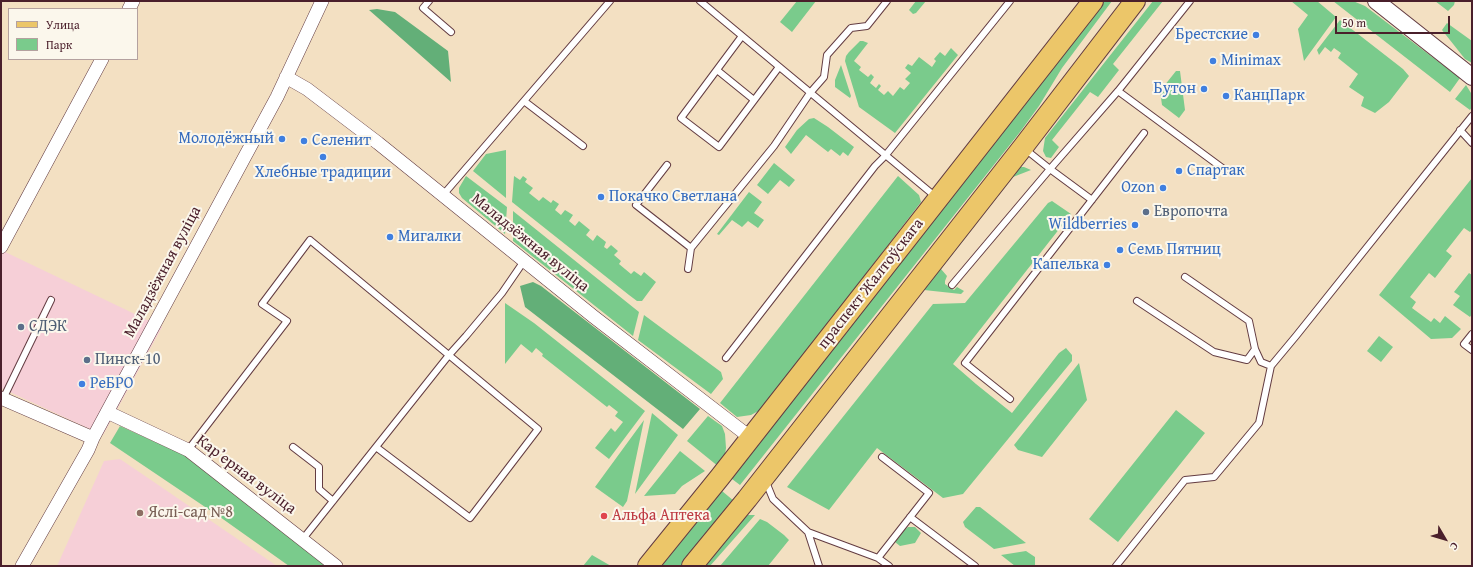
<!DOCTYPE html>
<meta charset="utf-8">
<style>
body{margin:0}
#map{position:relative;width:1473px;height:567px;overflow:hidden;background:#f3e0c2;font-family:"Gentium Book Plus",serif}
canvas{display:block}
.frame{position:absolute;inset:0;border:2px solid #4a1f2b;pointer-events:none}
.legend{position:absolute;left:8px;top:8px;width:130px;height:52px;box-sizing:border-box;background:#fbf7ec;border:1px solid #b4a19f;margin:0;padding:5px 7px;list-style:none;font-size:12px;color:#4a1f2b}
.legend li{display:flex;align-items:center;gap:8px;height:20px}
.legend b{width:20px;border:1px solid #b4a19f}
.north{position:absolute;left:1425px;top:519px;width:40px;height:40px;-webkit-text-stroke:3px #fbf7ec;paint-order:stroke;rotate:128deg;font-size:11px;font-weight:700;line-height:16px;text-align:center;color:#4a1f2b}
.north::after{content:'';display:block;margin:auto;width:14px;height:18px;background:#4a1f2b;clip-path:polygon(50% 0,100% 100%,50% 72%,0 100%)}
.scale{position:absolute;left:1335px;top:16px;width:115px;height:18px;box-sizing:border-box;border:2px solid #4a1f2b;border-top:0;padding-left:5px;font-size:12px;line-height:14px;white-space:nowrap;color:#4a1f2b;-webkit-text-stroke:3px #fbf7ec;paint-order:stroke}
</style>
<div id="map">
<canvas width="1473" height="567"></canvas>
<div class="frame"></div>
<ul class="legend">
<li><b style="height:5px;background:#ecc669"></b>Улица</li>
<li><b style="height:11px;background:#7acb8c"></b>Парк</li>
</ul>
<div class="north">С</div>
<div class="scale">50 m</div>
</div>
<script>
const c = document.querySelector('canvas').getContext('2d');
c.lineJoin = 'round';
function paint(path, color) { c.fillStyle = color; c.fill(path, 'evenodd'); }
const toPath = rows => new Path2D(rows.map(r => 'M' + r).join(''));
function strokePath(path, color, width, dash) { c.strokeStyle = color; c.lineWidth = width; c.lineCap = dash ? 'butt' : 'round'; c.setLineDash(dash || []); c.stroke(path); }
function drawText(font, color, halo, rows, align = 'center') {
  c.font = font + ' "Gentium Book Plus",serif'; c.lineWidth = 4; c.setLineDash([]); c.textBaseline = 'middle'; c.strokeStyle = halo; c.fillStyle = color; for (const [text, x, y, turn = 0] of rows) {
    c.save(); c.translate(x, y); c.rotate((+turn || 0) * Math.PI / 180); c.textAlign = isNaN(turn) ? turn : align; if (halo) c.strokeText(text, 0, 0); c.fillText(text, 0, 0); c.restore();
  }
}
paint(toPath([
 [1,250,162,327,103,435,1,388],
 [120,459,151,480,277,566,57,566,104,461]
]), '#f6cfd7');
paint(toPath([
 [797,1,816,1,792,32,780,22],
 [916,1,926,1,916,13,913,14,909,10],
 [1104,1,1112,1,1062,68,1039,106,1020,132,740,485,728,476],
 [1153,1,1163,1,1113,64,1119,70,1098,97,1090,92,1052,140,1059,147,1051,158,1046,157,1043,151,1045,138],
 [1291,1,1317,1,1336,17,1304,61,1298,29,1308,15],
 [1333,1,1353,1,1365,6,1460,78,1450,92],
 [1435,1,1455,1,1454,5,1448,11],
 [1340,20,1403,69,1409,76,1389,102,1375,113,1361,106,1364,97,1349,87,1358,74,1338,58,1341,53,1334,48,1331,52,1325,47,1319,55,1317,50],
 [1447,23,1472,41,1472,63,1465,59,1442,30],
 [860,41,863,41,868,43,854,61,861,67,859,70,868,77,871,74,874,77,870,83,876,88,879,84,881,86,878,90,884,95,888,91,893,96,900,87,904,90,910,83,905,79,911,73,905,68,908,64,912,66,919,57,932,67,936,61,934,59,940,52,945,56,951,48,958,55,895,133,859,107,845,61,846,56,849,52],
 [841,65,851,96,850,98,835,87,835,80],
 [1176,71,1180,71,1185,110,1179,118,1162,105,1160,91],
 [1466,85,1471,93,1472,98,1472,107,1470,110,1455,99],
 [814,118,828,127,854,147,848,156,843,152,840,156,831,149,828,152,806,135,791,154,785,147,797,130,809,119],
 [506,150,506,198,473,171,486,154],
 [774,163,795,180,789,187,780,180,768,194,757,185],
 [1017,167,1024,167,1031,170,1013,177,941,269,947,276,945,281,945,284,954,290,957,287,964,291,961,294,924,290,775,481,774,472],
 [466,176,507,207,505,234,462,198,459,193,459,188],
 [514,176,520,180,523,176,527,179,525,182,533,188,529,193,539,201,543,197,551,203,553,200,559,204,555,210,561,215,565,210,573,215,569,221,575,226,579,221,590,230,586,235,593,241,597,235,606,242,604,247,607,249,611,245,618,251,614,255,621,261,619,264,631,274,634,271,641,276,644,272,656,282,642,301,637,301,629,295,512,202],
 [898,176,919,195,921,202,762,409,751,415,737,417,720,403],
 [1472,178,1472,230,1470,232,1464,228,1446,251,1452,256,1435,278,1429,273,1410,297,1416,302,1412,308,1431,322,1434,318,1440,323,1445,316,1461,329,1452,338,1431,339,1379,295],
 [749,192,762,202,754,213,764,220,758,228,748,221,742,227,732,220,719,235,717,234],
 [1052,201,1071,214,953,364,976,384,1012,413,1059,353,1066,348,1072,355,1072,361,963,494,943,498,877,448,829,510,787,487,933,304,965,303,1048,203],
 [513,211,639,312,633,336,513,241],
 [1469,273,1472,275,1472,314,1470,317,1453,305,1460,296,1454,292],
 [505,303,534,323,645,411,609,459,595,448,611,428,615,432,623,422,615,416,618,412,609,405,607,407,542,356,543,354,536,348,532,353,521,344,505,364],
 [644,315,721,372,723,379,711,394,638,340],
 [1379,336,1393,347,1381,362,1367,351],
 [1079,363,1087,400,1042,457,1018,450,1014,445],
 [1176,410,1205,433,1118,542,1089,519],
 [652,413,678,435,635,494],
 [708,416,722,426,725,434,726,448,724,461,719,467,687,441],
 [644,420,627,501,623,507,595,487],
 [120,426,184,455,326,566,289,566,220,517,110,443],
 [680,451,705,471,682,486,675,494,644,496],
 [722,491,734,501,681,566,661,566],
 [976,507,980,507,1026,543,994,549,965,527,963,522],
 [748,515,755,515,710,566,703,566,734,528],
 [760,519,767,522,784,535,789,540,768,566,720,566],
 [908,527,915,527,921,533,915,543,900,546,895,542,901,533],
 [1026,551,1035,557,1035,566,1015,566,1001,555],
 [592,555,611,566,583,566]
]), '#7acb8c');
paint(toPath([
 [377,9,395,12,448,51,451,82,369,10],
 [533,282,541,286,700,409,683,429,525,307,520,286]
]), '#63af78');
const service = toPath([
 [429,1,423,8,451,32],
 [700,1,936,197],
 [742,36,681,118,719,147,779,67],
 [717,70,754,100],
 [1118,91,1225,170],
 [524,101,583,146],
 [1460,130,1472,143],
 [1025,149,1050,169,1092,200],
 [667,165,636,205,691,248,774,146,810,93,824,77,827,55,851,28,867,26,887,1],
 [443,195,610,1],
 [688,269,691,248],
 [1185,277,1249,321,1255,349,1261,362,1271,366,1296,336,1472,116],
 [952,285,1050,169,1118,91,1190,1],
 [1137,301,1214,352,1247,360,1255,349],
 [1472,334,1464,344,1472,350],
 [726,358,875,166,885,156,1010,1],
 [3,399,51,300],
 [1010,399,965,363,1144,133],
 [293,447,319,467,319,489,333,501],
 [188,450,287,321,262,304,310,240,538,429,470,518,376,447],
 [766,482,773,499,808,532,819,566],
 [910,517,975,566],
 [808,532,878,558,889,566],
 [302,540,449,355,466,336,502,293,524,261],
 [878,558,929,493,882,457],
 [1116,566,1185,480,1214,477,1259,423,1271,366]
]);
const minor = toPath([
 [129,9,133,1],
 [286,77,307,89,378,143,594,317,751,438],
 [1,247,102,59],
 [1,398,93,438],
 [107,412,188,450,336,566],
 [22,566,88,450,93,438,277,97,322,1]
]);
const tertiary = toPath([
 [1376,1,1472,77]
]);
const primary = toPath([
 [648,566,720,477,1093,1],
 [692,566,747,499,1023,147,1135,1]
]);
strokePath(service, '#633c42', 8);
strokePath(minor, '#633c42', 14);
strokePath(tertiary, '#633c42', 18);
strokePath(primary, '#633c42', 22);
strokePath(service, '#fff', 6);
strokePath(minor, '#fff', 13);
strokePath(tertiary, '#fff', 16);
strokePath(primary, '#ecc669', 20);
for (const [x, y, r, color] of [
 [1256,35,4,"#3f7fe0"],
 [1213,61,4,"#3f7fe0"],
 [1204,89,4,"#3f7fe0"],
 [1226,96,4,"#3f7fe0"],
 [282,139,4,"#3f7fe0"],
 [304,141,4,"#3f7fe0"],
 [323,157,4,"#3f7fe0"],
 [1179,171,4,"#3f7fe0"],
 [1163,188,4,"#3f7fe0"],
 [601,197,4,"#3f7fe0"],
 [1146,212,4,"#5c6f8a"],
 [1135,225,4,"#3f7fe0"],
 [390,237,4,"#3f7fe0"],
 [1120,250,4,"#3f7fe0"],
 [1107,265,4,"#3f7fe0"],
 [21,327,4,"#5c6f8a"],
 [87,360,4,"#5c6f8a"],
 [82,384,4,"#3f7fe0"],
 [140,513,4,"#8d6e63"],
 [604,516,4,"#e0444e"]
]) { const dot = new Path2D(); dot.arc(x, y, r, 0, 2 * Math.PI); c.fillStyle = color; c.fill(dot); strokePath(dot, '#fbf7ec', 1.5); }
drawText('16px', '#366cbe', '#fbf7ec', [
 ["Брестские",1248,35,"right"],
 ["Minimax",1221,61],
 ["Бутон",1196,89,"right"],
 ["КанцПарк",1234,96],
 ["Молодёжный",274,139,"right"],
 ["Селенит",312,141],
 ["Спартак",1187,171],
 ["Хлебные традиции",323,173,"center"],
 ["Ozon",1155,188,"right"],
 ["Покачко Светлана",609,197],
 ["Wildberries",1127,225,"right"],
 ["Мигалки",398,237],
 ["Семь Пятниц",1128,250],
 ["Капелька",1099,265,"right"],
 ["РеБРО",90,384]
], 'left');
drawText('16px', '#4e5e75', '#fbf7ec', [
 ["Европочта",1154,212],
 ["СДЭК",29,327],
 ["Пинск-10",95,360]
], 'left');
drawText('16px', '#4a1f2b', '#fbf7ec', [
 ["Маладзёжная вуліца",530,243,39],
 ["Маладзёжная вуліца",163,272,-62],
 ["праспект Жалтоўскага",871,284,-52],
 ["Карʼерная вуліца",246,475,37]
]);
drawText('16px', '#785e54', '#fbf7ec', [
 ["Яслі-сад №8",148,513]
], 'left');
drawText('16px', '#be3a42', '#fbf7ec', [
 ["Альфа Аптека",612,516]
], 'left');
</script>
